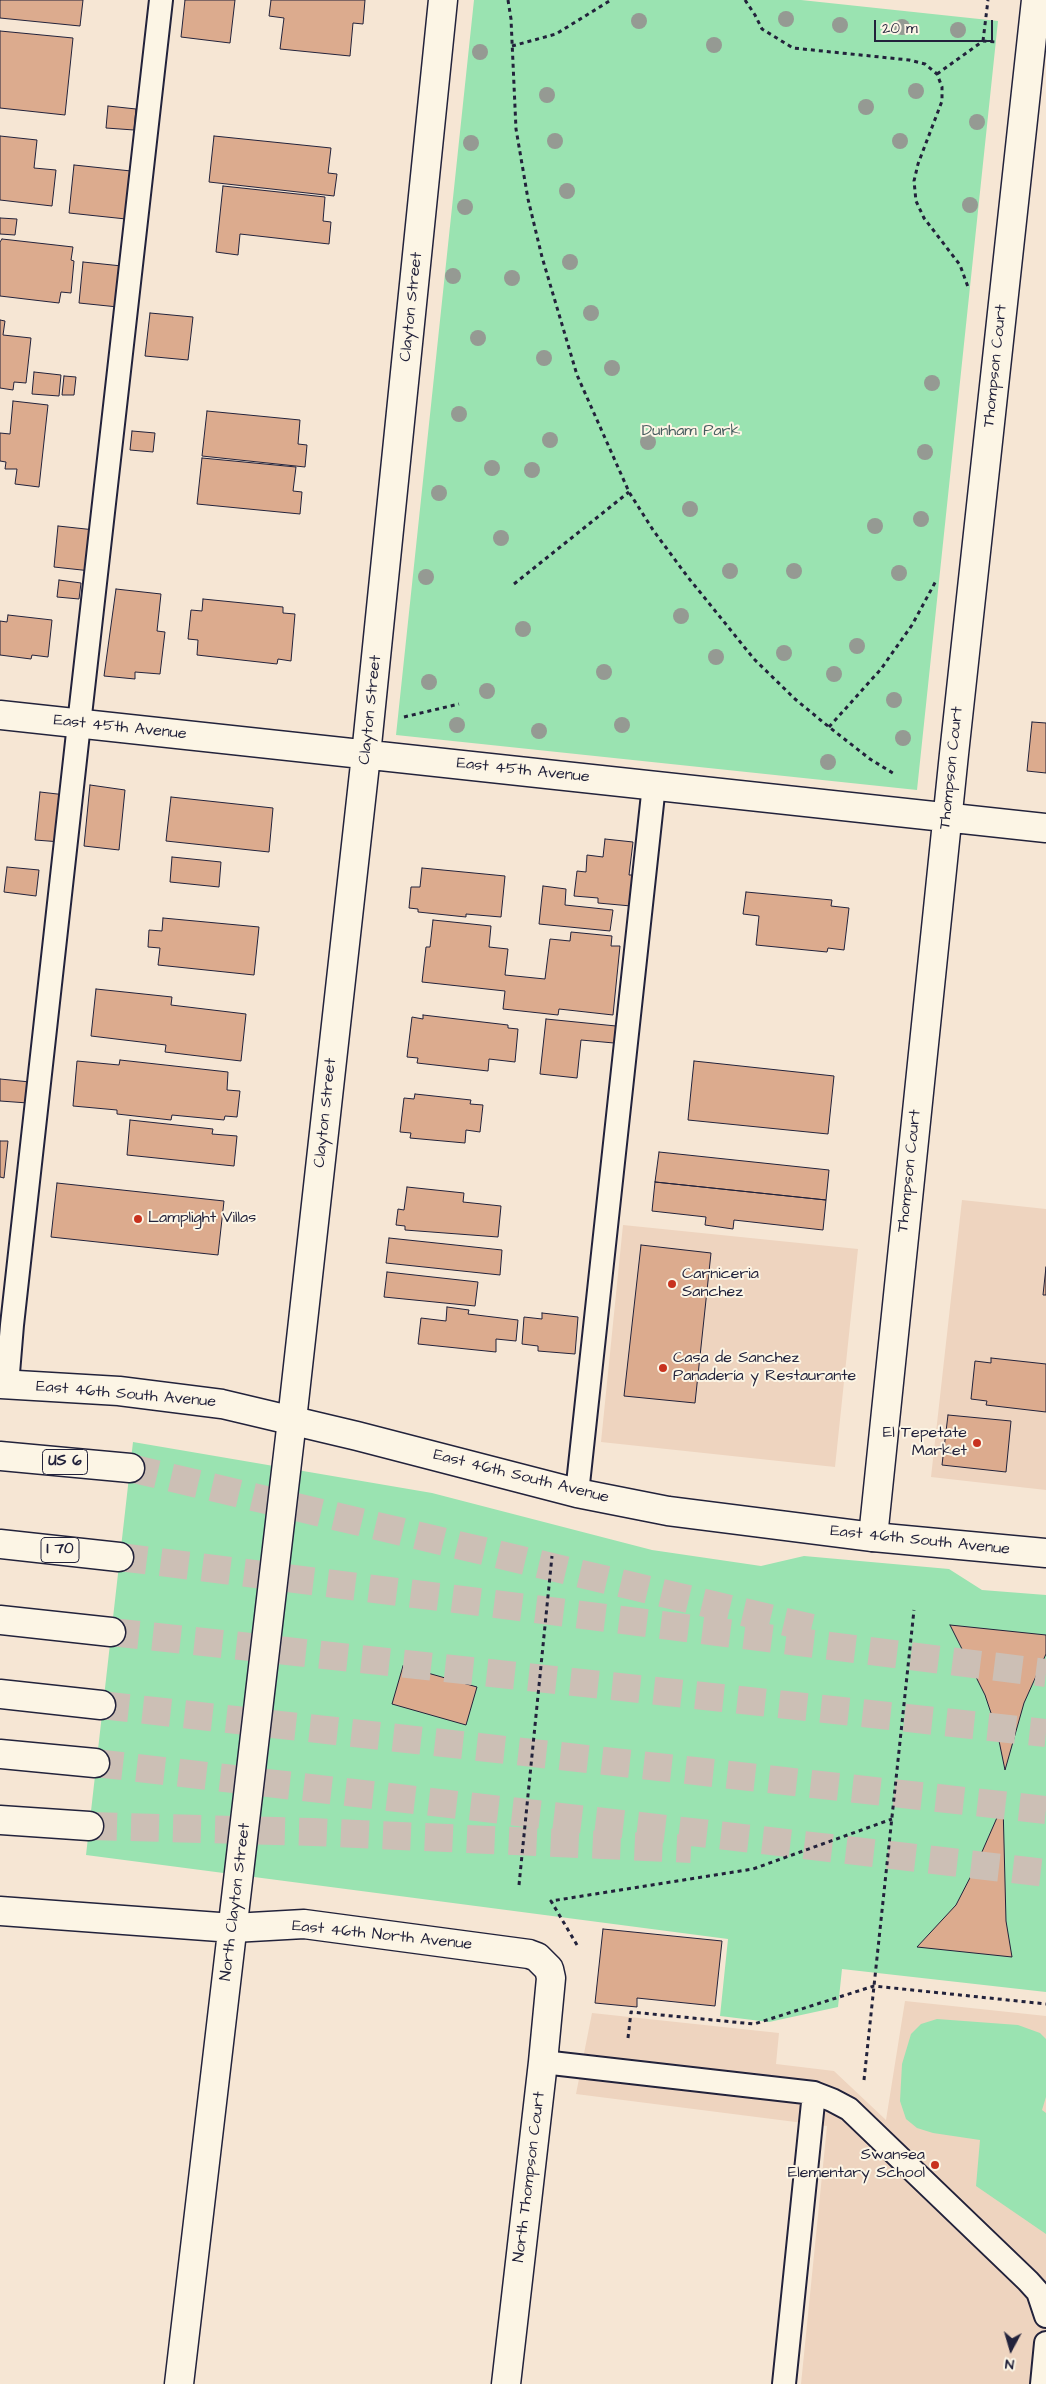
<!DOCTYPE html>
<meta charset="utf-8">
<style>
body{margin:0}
#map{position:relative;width:1046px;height:2384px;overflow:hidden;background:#f6e6d4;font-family:"Architects Daughter",sans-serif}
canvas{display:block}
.north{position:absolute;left:986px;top:2324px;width:50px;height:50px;-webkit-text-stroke:4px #fcf5e5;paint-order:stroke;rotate:186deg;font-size:14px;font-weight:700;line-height:20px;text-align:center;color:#22223b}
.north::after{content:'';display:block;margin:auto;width:18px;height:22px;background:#22223b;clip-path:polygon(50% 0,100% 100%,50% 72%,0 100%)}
.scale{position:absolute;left:874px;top:20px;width:119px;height:22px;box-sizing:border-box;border:2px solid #22223b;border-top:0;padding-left:6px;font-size:15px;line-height:18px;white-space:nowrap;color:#22223b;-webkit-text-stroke:4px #fcf5e5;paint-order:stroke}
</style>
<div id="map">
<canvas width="1046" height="2384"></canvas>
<div class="north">N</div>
<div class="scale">20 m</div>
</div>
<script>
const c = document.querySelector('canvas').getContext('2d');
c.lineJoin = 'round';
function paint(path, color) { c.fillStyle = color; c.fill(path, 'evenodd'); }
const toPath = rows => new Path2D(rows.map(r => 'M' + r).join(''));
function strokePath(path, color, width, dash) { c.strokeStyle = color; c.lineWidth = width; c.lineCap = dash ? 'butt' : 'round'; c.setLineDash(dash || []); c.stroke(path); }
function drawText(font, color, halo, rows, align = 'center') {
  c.font = font + ' "Architects Daughter",sans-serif'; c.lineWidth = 4; c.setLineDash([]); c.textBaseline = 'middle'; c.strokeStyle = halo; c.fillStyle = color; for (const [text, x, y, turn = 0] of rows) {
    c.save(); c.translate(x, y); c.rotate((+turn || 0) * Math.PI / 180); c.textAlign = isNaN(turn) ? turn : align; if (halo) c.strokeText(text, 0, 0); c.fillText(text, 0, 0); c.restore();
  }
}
paint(toPath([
 [962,1200,1046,1209,1046,1490,931,1477],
 [623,1225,858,1249,835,1467,601,1442],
 [905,2001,1046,2016,1046,2384,801,2384,827,2126,576,2094,592,2013,779,2033,776,2064,834,2071,886,2120]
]), '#eed4bf');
paint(toPath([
 [474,0,801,0,998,21,917,790,396,735],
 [133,1442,432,1493,652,1550,761,1566,804,1556,949,1569,982,1590,1046,1595,1046,1992,842,1969,838,2007,769,2022,720,2016,728,1939,86,1855],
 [937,2019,1018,2025,1040,2033,1046,2039,1046,2097,1042,2110,1046,2113,1046,2234,976,2186,980,2140,933,2133,917,2128,906,2119,900,2101,902,2064,911,2034,921,2024]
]), '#9ae3b1');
const building = toPath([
 [0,0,83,0,80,26,0,18,0,0],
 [185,0,235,0,230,43,181,37,185,0],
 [271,0,365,0,363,24,353,23,350,56,280,49,284,18,269,16,271,0],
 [0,31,73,38,65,115,0,108,0,31],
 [108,106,136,109,134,130,106,128,108,106],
 [0,136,37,140,34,168,56,170,52,206,0,200,0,136],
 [214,136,331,148,328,173,337,174,334,196,209,182,214,136],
 [74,165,131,171,126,219,69,213,74,165],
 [223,186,325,197,323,221,331,222,329,244,240,234,238,255,216,252,223,186],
 [0,218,17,219,15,235,0,234,0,218],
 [2,239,73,247,71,260,74,261,71,293,61,292,59,303,0,296,0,242,2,239],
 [83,262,122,266,118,307,79,303,83,262],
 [150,313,193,317,188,360,145,356,150,313],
 [0,320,5,321,3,335,31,338,26,383,14,382,13,390,0,388,0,320],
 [34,372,61,375,59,396,32,394,34,372],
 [64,376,76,377,74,395,62,395,64,376],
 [13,401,48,405,39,487,15,484,17,469,5,469,6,462,0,461,0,433,10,434,13,401],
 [207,411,300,420,298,444,307,445,305,467,202,456,207,411],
 [132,431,155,433,153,452,130,450,132,431],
 [202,458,296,467,293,491,302,492,300,514,197,504,202,458],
 [58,526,95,530,91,571,54,567,58,526],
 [59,580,81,583,79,599,57,597,59,580],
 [116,589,161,594,157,631,165,632,160,674,135,672,135,679,104,676,116,589],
 [203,599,283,607,283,613,295,614,291,661,278,659,277,664,197,655,198,640,188,639,191,610,202,611,203,599],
 [8,615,52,620,48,657,32,655,31,659,0,655,0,621,7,622,8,615],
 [1032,722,1046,723,1046,773,1027,771,1032,722],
 [90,785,125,790,119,850,84,846,90,785],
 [40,792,66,795,61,842,35,840,40,792],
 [171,797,273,808,269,852,166,841,171,797],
 [605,839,633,842,629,875,635,875,631,906,598,903,598,898,574,896,577,871,586,872,587,855,603,857,605,839],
 [172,857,221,862,219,887,170,882,172,857],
 [7,867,39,870,36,896,4,892,7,867],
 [422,868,505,876,501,917,466,914,466,917,418,912,418,909,409,908,411,887,420,887,422,868],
 [543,886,566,889,565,905,613,910,610,931,539,924,543,886],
 [746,892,832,900,831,906,849,908,844,950,828,948,827,952,756,945,759,916,743,914,746,892],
 [163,918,259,927,254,975,158,965,160,948,148,947,149,930,162,931,163,918],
 [433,920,491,926,489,947,508,949,505,975,545,979,550,939,570,941,571,932,612,936,611,946,620,946,613,1015,559,1009,558,1015,503,1009,505,991,422,982,426,947,430,947,433,920],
 [96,989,172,997,171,1005,246,1014,241,1061,165,1052,166,1045,91,1036,96,989],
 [423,1015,508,1025,508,1028,518,1029,515,1062,489,1059,488,1071,417,1063,418,1058,407,1057,412,1017,423,1019,423,1015],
 [546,1019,616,1026,614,1043,581,1040,577,1078,540,1074,546,1019],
 [120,1060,228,1072,227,1090,240,1091,237,1117,225,1116,224,1120,172,1115,171,1120,117,1114,117,1110,73,1106,77,1061,119,1065,120,1060],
 [694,1061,834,1076,828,1134,688,1120,694,1061],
 [0,1079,30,1082,28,1103,0,1101,0,1079],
 [415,1094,471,1100,470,1104,483,1105,480,1132,466,1130,465,1143,410,1138,411,1133,400,1132,404,1098,414,1099,415,1094],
 [130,1120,213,1129,212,1134,237,1136,234,1166,127,1155,130,1120],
 [0,1141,8,1141,4,1178,0,1177,0,1141],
 [659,1152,829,1170,826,1200,655,1182,659,1152],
 [655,1182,826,1200,823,1230,734,1220,733,1229,705,1225,706,1217,652,1211,655,1182],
 [57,1183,224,1201,218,1255,51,1237,57,1183],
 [407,1187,464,1193,463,1202,501,1206,498,1237,405,1230,405,1226,396,1225,398,1209,404,1210,407,1187],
 [389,1238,502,1250,500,1275,386,1263,389,1238],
 [641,1245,711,1253,695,1403,624,1396,641,1245],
 [1046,1267,1046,1295,1043,1295,1046,1267],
 [387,1272,478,1282,475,1306,384,1297,387,1272],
 [447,1307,469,1310,468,1314,518,1320,516,1341,496,1339,496,1352,418,1344,421,1318,446,1321,447,1307],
 [542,1313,578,1317,575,1354,538,1351,538,1346,522,1344,524,1317,542,1319,542,1313],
 [991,1358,1046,1364,1046,1412,986,1405,987,1401,971,1399,975,1361,991,1363,991,1358],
 [948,1415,1011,1421,1006,1472,942,1465,948,1415],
 [950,1625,1046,1635,1046,1654,1024,1703,1005,1770,997,1731,985,1695,950,1625],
 [403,1666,477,1687,466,1725,392,1704,403,1666],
 [1003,1804,1006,1921,1012,1957,917,1947,956,1905,974,1870,1003,1804],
 [603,1929,722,1941,715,2006,637,1998,637,2007,595,2003,603,1929]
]);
paint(building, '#dcab8e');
strokePath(building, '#22223b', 1);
strokePath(toPath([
 [130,1468,820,1630],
 [119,1557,1046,1673],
 [111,1632,1046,1733],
 [101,1705,1046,1810],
 [95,1763,1046,1873],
 [89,1826,313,1832,691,1849]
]), '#ccbfb5', 28, [28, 14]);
const lane = toPath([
 [7,1385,12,1325,79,724,161,0],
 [577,1493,654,785],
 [543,2062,814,2093,832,2100,849,2109,1028,2281,1038,2292,1046,2316],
 [784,2384,814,2093],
 [1042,2384,1046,2343]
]);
const street = toPath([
 [0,715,1046,828],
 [292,1420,366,755,443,0],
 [873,1537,954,754,1036,0],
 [233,1928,304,1924,529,1954,537,1957,549,1969,551,1978,543,2062,506,2384]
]);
const secondary = toPath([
 [0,1384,119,1391,222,1404,357,1436,577,1493,668,1511,873,1537,1046,1553],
 [0,1911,233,1928],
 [179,2384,292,1420]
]);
const highway = toPath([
 [0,1456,130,1468],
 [0,1544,119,1557],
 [0,1620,111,1632],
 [0,1694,101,1705],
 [0,1754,95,1763],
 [0,1820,89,1826]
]);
strokePath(lane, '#22223b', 26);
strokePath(street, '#22223b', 31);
strokePath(secondary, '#22223b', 31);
strokePath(highway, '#22223b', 31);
strokePath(toPath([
 [508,0,511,19,516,129,528,199,542,257,577,375,629,492,653,530,687,576,754,659,795,699,829,727,870,759,896,775],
 [745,0,755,15,762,29,793,48,909,60,925,64,937,74,942,87,942,101,918,164,914,181,916,201,924,218,960,265,968,287],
 [983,41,988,0],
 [512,46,556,34,611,0],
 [937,74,983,41,996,42],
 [514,584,629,492],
 [404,717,459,704],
 [829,727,881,669,912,625,937,579],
 [519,1885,552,1556],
 [577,1945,551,1901,753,1869,892,1819],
 [628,2038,631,2012,754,2024,874,1986,1046,2004],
 [864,2080,914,1610]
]), '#22223b', 3, [4, 4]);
strokePath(lane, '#fcf5e5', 22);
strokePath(street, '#fcf5e5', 28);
strokePath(secondary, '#fcf5e5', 28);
strokePath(highway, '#fcf5e5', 28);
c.fillStyle = '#959a93';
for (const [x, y] of [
 [786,19],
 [639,21],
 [840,25],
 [902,27],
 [958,30],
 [714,45],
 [480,52],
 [916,91],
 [547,95],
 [866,107],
 [977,122],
 [555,141],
 [900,141],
 [471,143],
 [567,191],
 [970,205],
 [465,207],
 [570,262],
 [453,276],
 [512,278],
 [591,313],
 [478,338],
 [544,358],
 [612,368],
 [932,383],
 [459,414],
 [550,440],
 [648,442],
 [925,452],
 [492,468],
 [532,470],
 [439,493],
 [690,509],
 [921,519],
 [875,526],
 [501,538],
 [730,571],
 [794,571],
 [899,573],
 [426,577],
 [681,616],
 [523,629],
 [857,646],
 [784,653],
 [716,657],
 [604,672],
 [834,674],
 [429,682],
 [487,691],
 [894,700],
 [457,725],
 [622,725],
 [539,731],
 [903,738],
 [828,762]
]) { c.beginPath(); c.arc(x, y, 8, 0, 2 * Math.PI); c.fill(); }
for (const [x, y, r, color] of [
 [138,1219,5,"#c8321e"],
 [672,1284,5,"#c8321e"],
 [663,1368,5,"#c8321e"],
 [977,1443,5,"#c8321e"],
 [935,2165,5,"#c8321e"]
]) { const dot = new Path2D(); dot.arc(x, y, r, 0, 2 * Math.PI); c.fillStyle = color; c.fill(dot); strokePath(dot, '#fcf5e5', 2); }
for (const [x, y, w] of [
 [65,1462,45],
 [60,1550,38]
]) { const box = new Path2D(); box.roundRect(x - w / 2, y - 12.5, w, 25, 4); c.fillStyle = '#fcf5e5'; c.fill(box); strokePath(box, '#22223b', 1); }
drawText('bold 15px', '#22223b', null, [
 ["US 6",65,1462],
 ["I 70",60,1550]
]);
drawText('16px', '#22223b', '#fcf5e5', [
 ["Clayton Street",412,307,-84],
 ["Thompson Court",996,366,-84],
 ["Clayton Street",371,710,-84],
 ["East 45th Avenue",120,728,6],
 ["Thompson Court",952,768,-84],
 ["East 45th Avenue",523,771,6],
 ["Clayton Street",326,1113,-84],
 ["Thompson Court",910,1171,-84],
 ["East 46th South Avenue",126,1395,5],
 ["East 46th South Avenue",521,1477,14],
 ["East 46th South Avenue",920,1541,6],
 ["North Clayton Street",236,1902,-83],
 ["East 46th North Avenue",382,1936,6],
 ["North Thompson Court",530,2177,-83]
]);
drawText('16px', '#465c5e', '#fcf5e5', [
 ["Dunham Park",691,432]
]);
drawText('16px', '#22223b', '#fcf5e5', [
 ["Lamplight Villas",148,1219],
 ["Carniceria",682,1275],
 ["Sanchez",682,1293],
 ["Casa de Sanchez",673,1359],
 ["Panadería y Restaurante",673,1377],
 ["El Tepetate",967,1434,"right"],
 ["Market",967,1452,"right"],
 ["Swansea",925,2156,"right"],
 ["Elementary School",925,2174,"right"]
], 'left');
</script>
